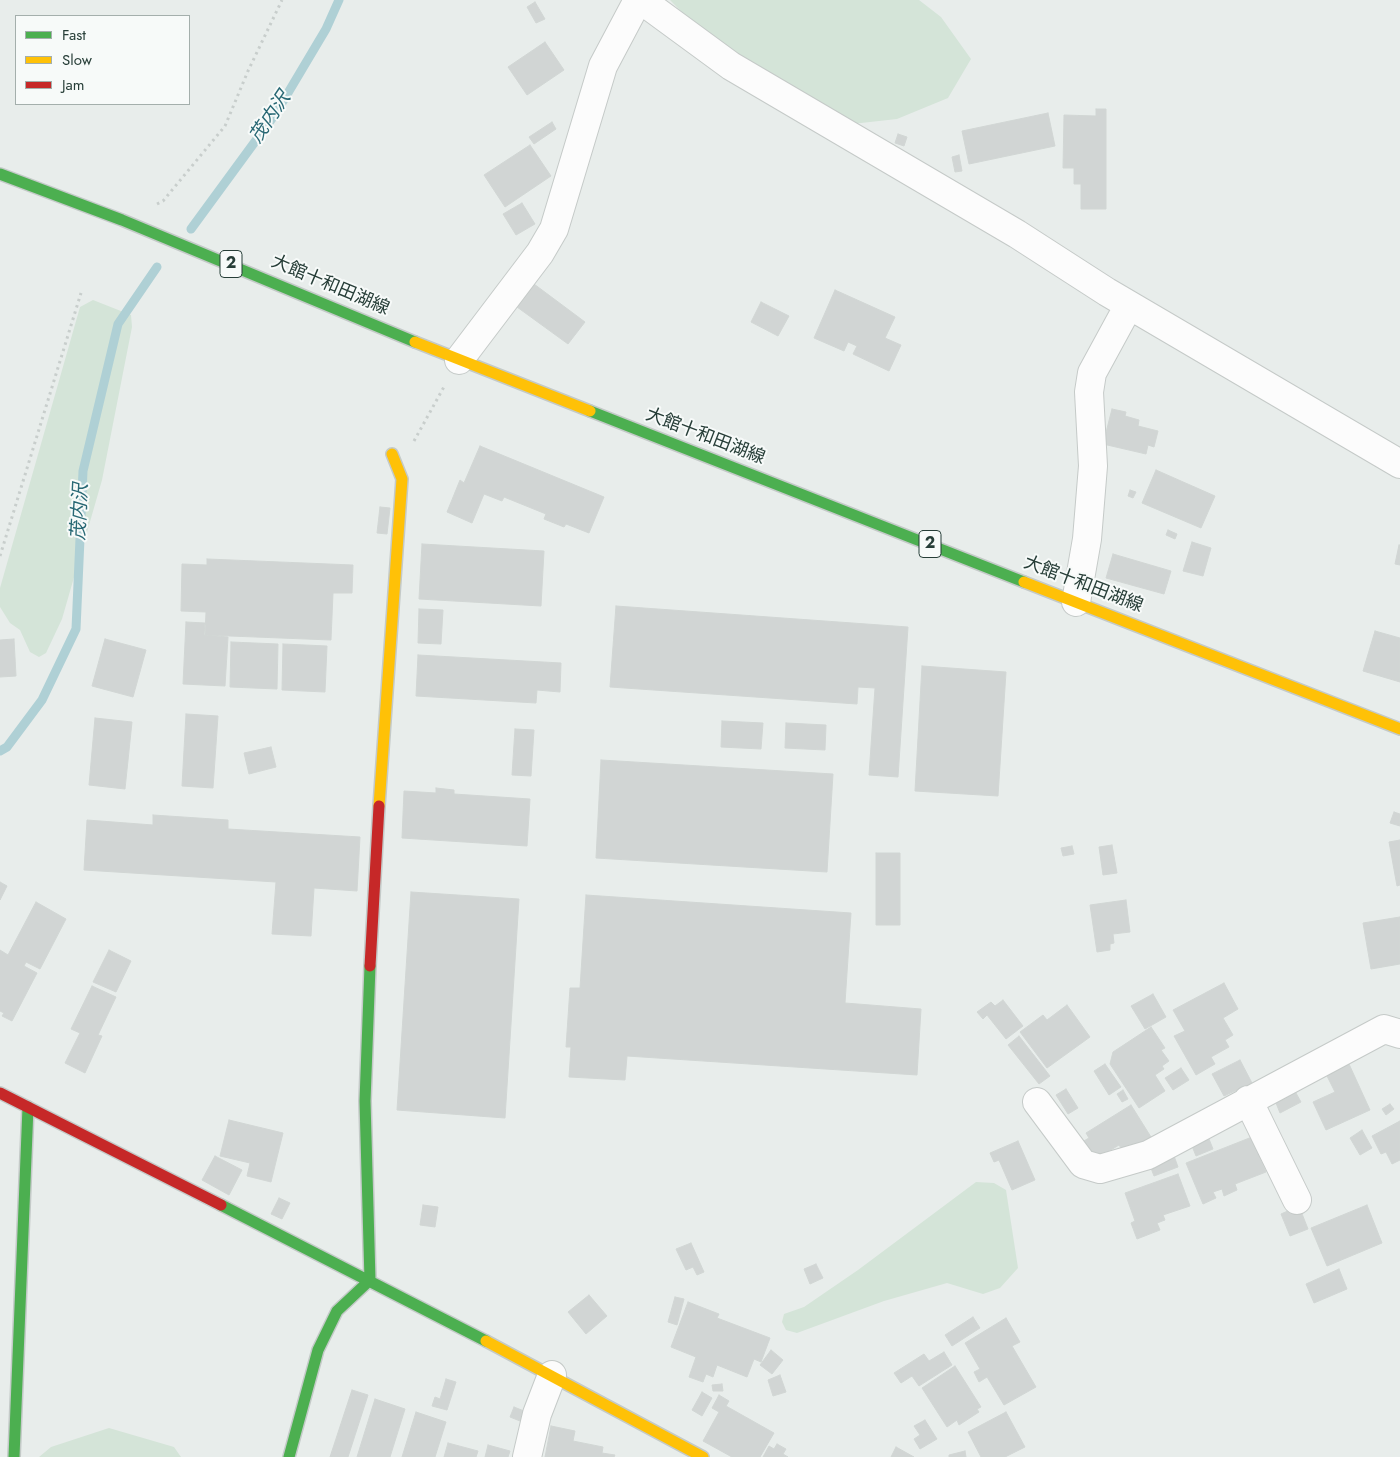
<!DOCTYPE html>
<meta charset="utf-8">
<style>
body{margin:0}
#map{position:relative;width:1400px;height:1457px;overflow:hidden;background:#e8edeb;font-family:Jost,sans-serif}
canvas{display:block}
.legend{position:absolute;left:15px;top:15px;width:175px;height:90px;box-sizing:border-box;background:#f7faf9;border:1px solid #a4afac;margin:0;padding:6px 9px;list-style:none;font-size:15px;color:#273e38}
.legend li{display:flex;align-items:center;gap:10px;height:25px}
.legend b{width:25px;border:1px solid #a4afac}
</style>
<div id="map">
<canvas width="1400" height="1457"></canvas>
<ul class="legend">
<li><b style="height:6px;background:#4caf50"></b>Fast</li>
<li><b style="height:6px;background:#ffc107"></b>Slow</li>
<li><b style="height:6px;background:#c62828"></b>Jam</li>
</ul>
</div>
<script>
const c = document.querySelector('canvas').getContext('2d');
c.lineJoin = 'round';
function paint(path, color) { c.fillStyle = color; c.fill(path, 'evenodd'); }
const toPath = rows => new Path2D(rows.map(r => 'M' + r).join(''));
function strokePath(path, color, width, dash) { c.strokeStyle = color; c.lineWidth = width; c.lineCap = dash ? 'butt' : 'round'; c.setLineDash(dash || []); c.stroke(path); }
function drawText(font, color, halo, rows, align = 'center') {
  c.font = font + ' Jost,"Noto Sans JP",sans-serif'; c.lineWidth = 4; c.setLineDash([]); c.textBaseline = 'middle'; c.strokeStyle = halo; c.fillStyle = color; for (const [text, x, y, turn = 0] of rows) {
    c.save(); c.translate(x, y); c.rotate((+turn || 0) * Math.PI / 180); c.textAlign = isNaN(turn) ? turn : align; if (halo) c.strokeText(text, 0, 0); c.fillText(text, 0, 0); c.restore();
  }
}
paint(toPath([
 [670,0,919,0,941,17,971,59,948,98,897,119,852,124,704,35],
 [93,300,131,315,132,327,102,480,62,619,46,653,39,657,30,652,20,630,10,623,0,607,0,588,80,307],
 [976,1182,994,1183,1006,1190,1018,1268,1000,1288,983,1294,947,1283,884,1301,797,1333,786,1330,782,1322,784,1314,804,1307,858,1270],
 [109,1428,174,1447,181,1457,39,1457,51,1447]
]), '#d4e4d8');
strokePath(toPath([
 [191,229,276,113,326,29,339,0],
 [0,751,7,747,42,700,76,629,83,471,118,324,157,267]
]), '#afd0d5', 9);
const building = toPath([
 [535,2,545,19,536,23,527,7,535,2],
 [545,42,564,70,527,95,508,67,545,42],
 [1096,109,1106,109,1106,209,1081,209,1081,184,1074,184,1074,168,1063,168,1064,115,1096,116,1096,109],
 [1048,113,1055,146,969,164,962,131,1048,113],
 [552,122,556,129,534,144,529,137,552,122],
 [898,134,907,137,904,146,895,143,898,134],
 [530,145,551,176,505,207,484,175,530,145],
 [959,155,962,171,955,172,952,157,959,155],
 [522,203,535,224,516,235,503,214,522,203],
 [534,284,585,322,568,344,517,307,534,284],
 [835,290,895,317,885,338,901,345,889,371,853,354,857,346,848,342,844,351,814,338,835,290],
 [761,302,789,316,778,336,751,322,761,302],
 [1112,409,1126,412,1125,416,1139,420,1138,426,1158,431,1154,447,1148,445,1146,454,1103,444,1112,409],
 [480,446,604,497,589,533,566,524,564,527,544,519,546,514,504,497,502,501,484,494,472,523,447,512,460,480,464,483,480,446],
 [1156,470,1215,496,1201,528,1142,503,1156,470],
 [1130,490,1136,492,1133,498,1128,496,1130,490],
 [380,507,390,508,387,534,377,533,380,507],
 [1168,530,1177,534,1175,539,1166,535,1168,530],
 [1192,542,1211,548,1203,576,1183,571,1192,542],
 [422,544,544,551,541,606,419,599,422,544],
 [1399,545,1400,545,1400,565,1395,564,1399,545],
 [1113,554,1171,571,1164,594,1106,578,1113,554],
 [207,559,353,565,352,593,333,593,331,640,205,635,206,612,181,611,182,564,207,565,207,559],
 [616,606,908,627,898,777,869,775,875,688,858,687,857,704,610,687,616,606],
 [419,609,443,610,441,644,418,643,419,609],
 [186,622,205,623,204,635,228,637,225,686,183,684,186,622],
 [1375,631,1400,638,1400,682,1363,671,1375,631],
 [14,639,16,676,0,677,0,640,14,639],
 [105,639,146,650,133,697,92,686,105,639],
 [231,642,278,644,277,689,230,687,231,642],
 [283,644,327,646,325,692,282,690,283,644],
 [418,655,561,663,560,692,537,690,536,703,416,696,418,655],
 [922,666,1006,672,998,796,915,791,922,666],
 [186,714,218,716,213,788,182,786,186,714],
 [95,718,132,722,125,789,89,785,95,718],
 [722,721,763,723,761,749,721,747,722,721],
 [786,723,826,725,825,750,785,748,786,723],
 [515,729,534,730,531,776,512,775,515,729],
 [271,747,276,767,249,774,244,753,271,747],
 [601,760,833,774,827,872,596,858,601,760],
 [436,788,454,790,454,794,530,799,527,846,402,838,404,791,436,793,436,788],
 [1394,812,1400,814,1400,826,1390,823,1394,812],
 [153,815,228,820,228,829,360,837,357,891,314,888,311,936,272,934,276,882,84,870,87,820,153,825,153,815],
 [1400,840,1400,885,1397,886,1389,842,1400,840],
 [1112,845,1117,873,1103,875,1099,847,1112,845],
 [1072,846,1074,854,1063,856,1061,848,1072,846],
 [876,853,900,853,900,925,876,925,876,853],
 [0,882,7,886,0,900,0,882],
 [411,892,519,899,505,1118,397,1110,411,892],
 [586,895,851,913,845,1003,921,1009,917,1075,627,1056,625,1080,569,1077,571,1047,566,1047,570,988,580,988,586,895],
 [1126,900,1130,932,1113,934,1114,943,1110,944,1110,950,1097,952,1090,905,1126,900],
 [36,902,66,919,40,969,26,962,24,966,37,973,12,1021,2,1016,4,1013,0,1011,0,950,8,955,36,902],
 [1400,917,1400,964,1371,969,1363,923,1400,917],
 [109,950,131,961,116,992,93,982,109,950],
 [1224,983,1238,1009,1223,1018,1233,1035,1225,1040,1229,1047,1211,1057,1215,1064,1196,1075,1174,1036,1185,1031,1173,1010,1224,983],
 [92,986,116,997,98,1035,102,1036,85,1073,65,1063,80,1033,71,1029,92,986],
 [1153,994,1166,1017,1145,1029,1131,1006,1153,994],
 [1003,1000,1023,1026,1006,1039,987,1015,983,1019,977,1012,991,1002,995,1006,1003,1000],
 [1067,1005,1090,1037,1047,1068,1020,1032,1043,1015,1047,1020,1067,1005],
 [1151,1027,1165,1048,1161,1050,1169,1061,1162,1066,1164,1069,1155,1075,1165,1091,1139,1108,1110,1064,1113,1052,1151,1027],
 [1019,1036,1050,1076,1039,1084,1008,1045,1019,1036],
 [1240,1060,1252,1083,1224,1096,1212,1074,1240,1060],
 [1105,1064,1121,1087,1109,1095,1094,1071,1105,1064],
 [1349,1064,1370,1110,1326,1130,1313,1102,1335,1092,1326,1074,1349,1064],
 [1181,1068,1189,1080,1173,1090,1165,1078,1181,1068],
 [1066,1089,1078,1108,1068,1114,1056,1095,1066,1089],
 [1123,1090,1128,1099,1122,1102,1117,1094,1123,1090],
 [1296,1093,1301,1102,1280,1113,1276,1103,1296,1093],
 [1390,1104,1394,1109,1386,1115,1382,1109,1390,1104],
 [1131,1105,1151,1137,1134,1147,1123,1151,1119,1145,1098,1158,1092,1159,1082,1142,1089,1138,1086,1133,1131,1105],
 [229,1120,283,1133,271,1182,247,1176,250,1163,220,1156,229,1120],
 [1400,1121,1400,1160,1392,1164,1386,1152,1381,1154,1372,1136,1400,1121],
 [1362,1130,1372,1148,1360,1155,1350,1138,1362,1130],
 [1252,1137,1266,1172,1235,1184,1237,1190,1224,1196,1222,1189,1213,1192,1216,1198,1203,1204,1186,1163,1252,1137],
 [1209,1139,1213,1149,1196,1156,1192,1146,1209,1139],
 [1018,1141,1035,1180,1012,1190,999,1160,994,1162,990,1153,1018,1141],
 [1173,1153,1178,1167,1154,1176,1149,1163,1173,1153],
 [215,1156,242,1170,229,1195,202,1180,215,1156],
 [1178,1174,1190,1206,1163,1215,1165,1220,1157,1223,1160,1230,1137,1239,1131,1223,1135,1221,1125,1193,1178,1174],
 [279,1198,290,1203,282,1219,271,1214,279,1198],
 [423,1205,438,1207,435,1227,420,1225,423,1205],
 [1367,1205,1382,1243,1327,1266,1311,1228,1367,1205],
 [1299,1206,1308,1229,1290,1236,1281,1214,1299,1206],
 [691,1243,704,1272,697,1275,693,1267,686,1270,676,1249,691,1243],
 [816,1264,823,1278,810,1284,804,1269,816,1264],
 [1339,1269,1347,1289,1314,1303,1306,1284,1339,1269],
 [589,1295,607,1316,586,1334,568,1312,589,1295],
 [675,1297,684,1299,677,1325,668,1322,675,1297],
 [688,1302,719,1314,717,1318,770,1338,761,1362,754,1359,747,1377,717,1365,713,1377,706,1374,703,1382,689,1377,696,1357,671,1347,688,1302],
 [973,1317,980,1328,952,1346,945,1335,973,1317],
 [1006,1318,1020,1342,1012,1346,1036,1387,1004,1405,987,1377,979,1382,974,1372,980,1369,965,1343,1006,1318],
 [771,1350,783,1360,772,1374,760,1365,771,1350],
 [944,1352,952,1365,919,1386,912,1376,901,1383,894,1373,924,1354,929,1361,944,1352],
 [955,1366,981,1407,977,1409,979,1412,959,1425,957,1420,947,1427,922,1388,955,1366],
 [780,1375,786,1392,773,1396,768,1380,780,1375],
 [446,1379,456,1382,447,1410,432,1406,435,1397,440,1399,446,1379],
 [722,1384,723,1391,713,1391,712,1385,722,1384],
 [352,1390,368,1395,348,1457,330,1457,352,1390],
 [702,1392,712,1398,702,1416,692,1410,702,1392],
 [719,1395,729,1401,726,1406,774,1433,760,1457,732,1457,703,1441,719,1412,712,1408,719,1395],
 [375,1399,405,1409,390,1457,357,1457,375,1399],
 [514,1407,524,1411,520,1421,510,1417,514,1407],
 [416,1412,446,1422,435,1457,402,1457,416,1412],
 [1006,1412,1025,1447,1005,1457,981,1457,968,1432,1006,1412],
 [925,1420,937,1439,920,1449,914,1439,920,1435,914,1426,925,1420],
 [551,1426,575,1431,573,1441,603,1447,602,1453,615,1455,614,1457,545,1457,551,1426],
 [448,1443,478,1451,476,1457,444,1457,448,1443],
 [777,1444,786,1449,783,1454,788,1457,763,1457,769,1446,774,1449,777,1444],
 [488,1445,510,1451,508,1457,485,1457,488,1445],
 [896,1447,914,1457,891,1457,896,1447],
 [965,1451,966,1457,949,1457,949,1455,965,1451]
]);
paint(building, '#d1d5d4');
strokePath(building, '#d1d6d4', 1);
const street = toPath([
 [641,0,731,66,1017,234,1107,292,1400,464],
 [459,360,540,253,554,229,603,66,638,0],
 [1076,602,1087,539,1093,466,1089,392,1092,373,1129,305],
 [1248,1100,1297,1200],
 [1037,1102,1083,1164,1100,1169,1148,1155,1384,1029,1400,1034],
 [527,1457,537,1414,552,1375]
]);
const fast = toPath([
 [0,174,122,220,415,342],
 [590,411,1024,582],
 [221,1205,486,1341],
 [14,1457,28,1107],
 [289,1457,318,1350,337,1311,370,1280,365,1101,370,966]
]);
const slow = toPath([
 [415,342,590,411],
 [1024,582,1400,729],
 [379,806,402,479,392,454],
 [486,1341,703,1457]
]);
const jam = toPath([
 [370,966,379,806],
 [0,1093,221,1205]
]);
strokePath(street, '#c5cac8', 30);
strokePath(fast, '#c4cac8', 14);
strokePath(slow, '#c4cac8', 14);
strokePath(jam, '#c4cac8', 14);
strokePath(toPath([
 [157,204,163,201,225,126,248,71,282,0],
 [414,441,445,385],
 [0,556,81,293]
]), '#c8cecc', 3, [2.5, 4]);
strokePath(street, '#fcfcfc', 28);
strokePath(fast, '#4caf50', 11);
strokePath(slow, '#ffc107', 11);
strokePath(jam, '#c62828', 11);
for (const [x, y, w] of [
 [231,264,22],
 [930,544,22]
]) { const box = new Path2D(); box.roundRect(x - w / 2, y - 13.5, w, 27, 4); c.fillStyle = '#f7faf9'; c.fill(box); strokePath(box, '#273e38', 1); }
drawText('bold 16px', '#273e38', null, [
 ["2",231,264],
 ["2",930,544]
]);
drawText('18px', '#273e38', '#f7faf9', [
 ["大館十和田湖線",330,286,23],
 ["大館十和田湖線",705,437,21],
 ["大館十和田湖線",1083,585,21]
]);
drawText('italic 19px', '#286874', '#f7faf9', [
 ["茂内沢",271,118,-56],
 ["茂内沢",81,512,-87]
]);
</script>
